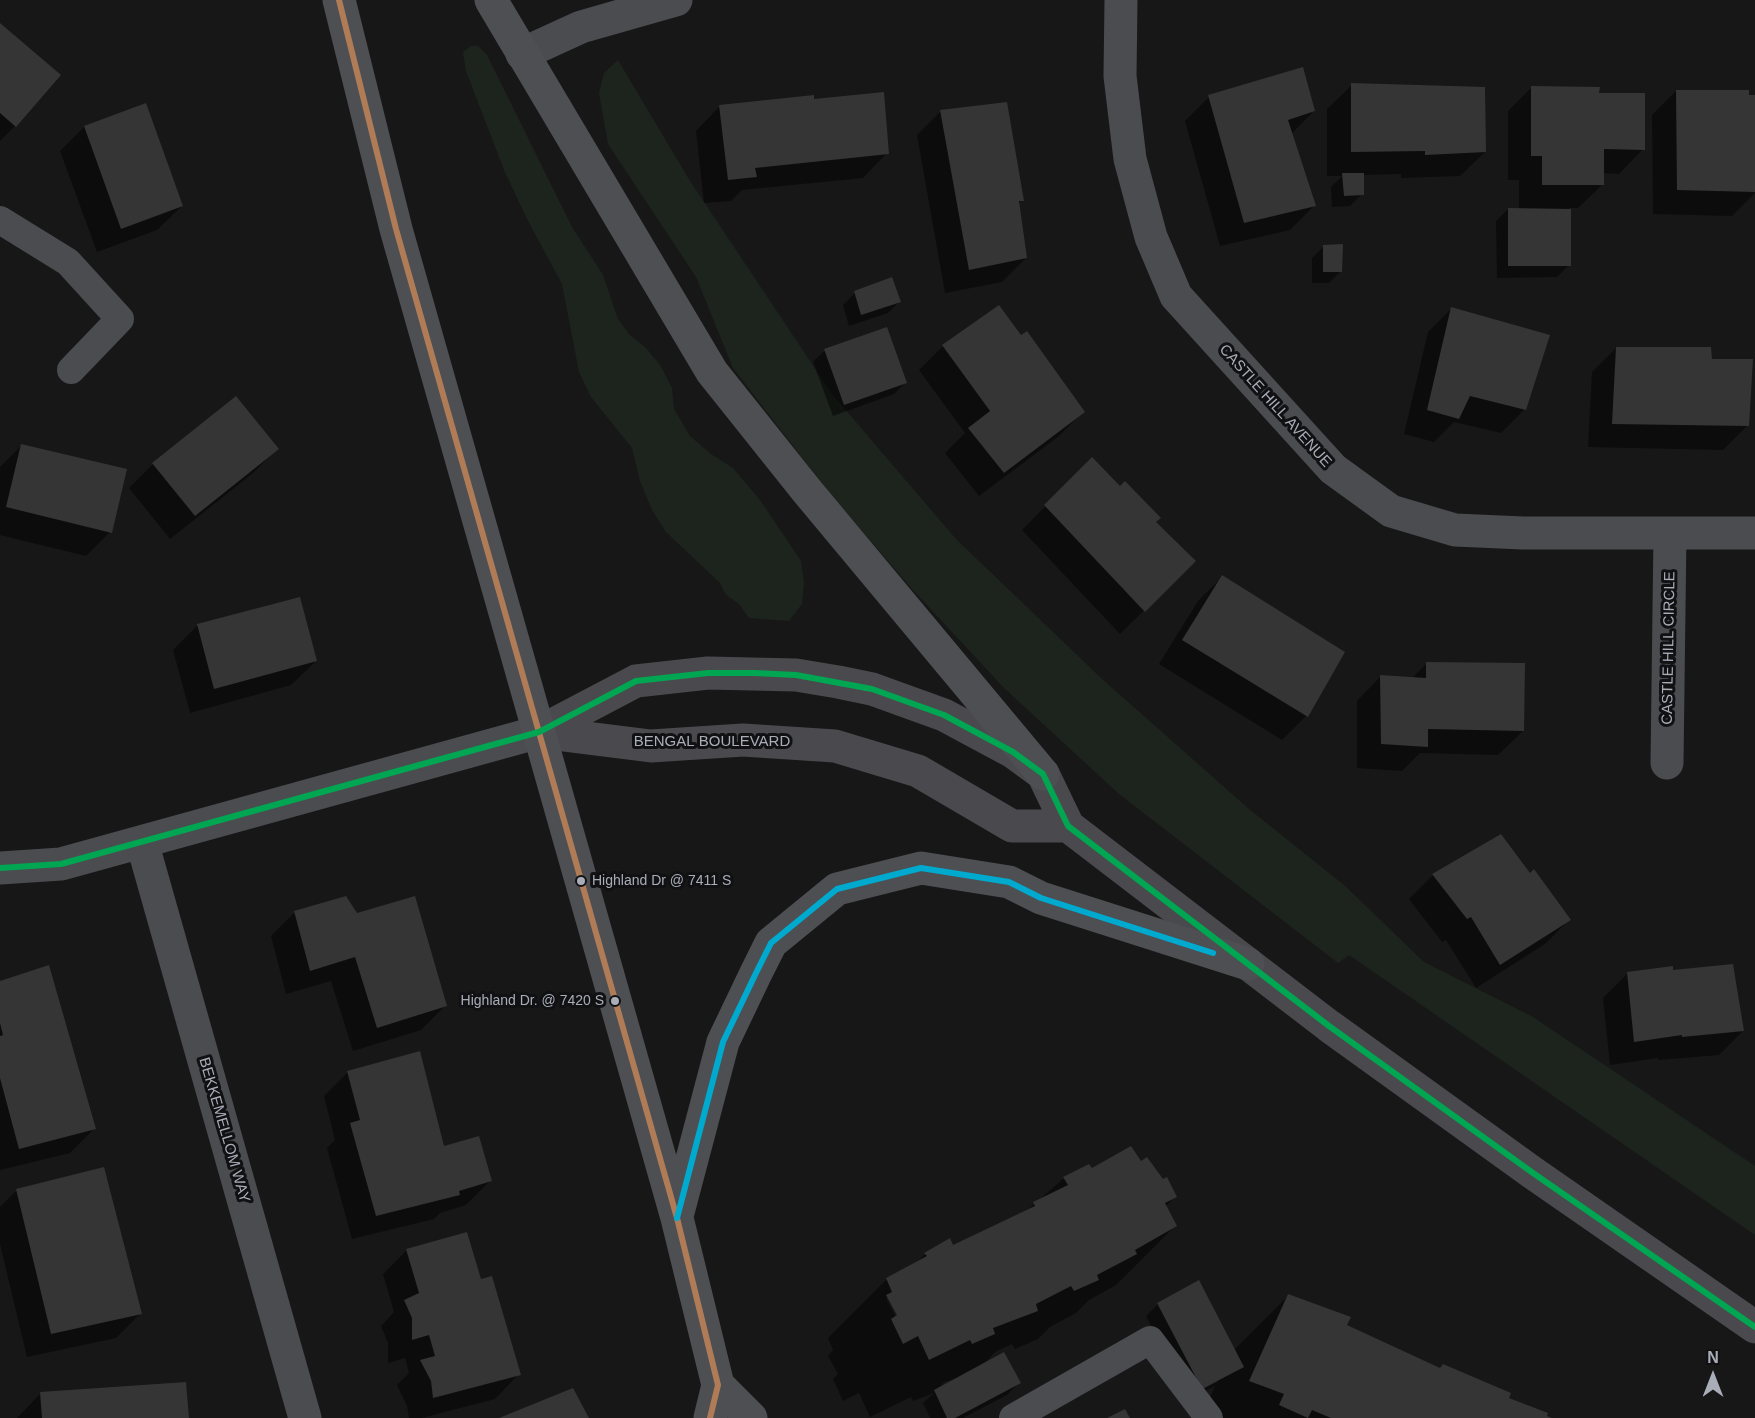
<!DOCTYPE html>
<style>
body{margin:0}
#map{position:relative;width:1755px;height:1418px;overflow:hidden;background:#171717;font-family:Arial,sans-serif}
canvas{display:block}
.north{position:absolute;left:1683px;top:1346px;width:60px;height:60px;-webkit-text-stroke:4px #111113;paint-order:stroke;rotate:0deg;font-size:16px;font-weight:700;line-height:24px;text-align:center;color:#a8adb8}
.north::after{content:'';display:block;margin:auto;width:21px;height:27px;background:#a8adb8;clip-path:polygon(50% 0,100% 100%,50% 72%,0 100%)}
</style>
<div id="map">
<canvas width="1755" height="1418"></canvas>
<div class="north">N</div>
</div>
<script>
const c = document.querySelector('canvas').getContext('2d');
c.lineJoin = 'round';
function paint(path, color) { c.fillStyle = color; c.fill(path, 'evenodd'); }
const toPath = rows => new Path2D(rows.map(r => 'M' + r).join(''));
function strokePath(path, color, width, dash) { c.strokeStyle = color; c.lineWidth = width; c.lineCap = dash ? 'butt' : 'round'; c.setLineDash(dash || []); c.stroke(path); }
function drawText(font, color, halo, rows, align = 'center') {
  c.font = font + ' Arial,sans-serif'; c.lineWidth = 6; c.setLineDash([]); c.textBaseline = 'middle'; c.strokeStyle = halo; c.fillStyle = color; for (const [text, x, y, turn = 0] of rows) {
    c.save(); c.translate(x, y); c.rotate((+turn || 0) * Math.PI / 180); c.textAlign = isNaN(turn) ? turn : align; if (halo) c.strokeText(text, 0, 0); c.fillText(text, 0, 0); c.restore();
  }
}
paint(toPath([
 [471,46,478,46,487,55,572,227,603,275,618,319,630,335,646,348,660,365,672,388,674,409,690,436,711,454,733,468,760,500,801,561,804,582,802,604,789,621,749,618,739,604,726,595,720,583,666,532,652,510,640,481,632,448,591,397,579,372,562,284,526,217,504,170,466,71,463,52],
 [618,60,690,181,832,394,956,539,1101,678,1249,809,1344,885,1424,962,1533,1017,1755,1166,1755,1235,1349,955,1338,963,1119,794,1004,688,912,589,827,490,733,368,696,277,608,144,599,93,604,73]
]), '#1d241e');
paint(toPath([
 [0,25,15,126,0,141],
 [1352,85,1485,152,1460,176,1401,178,1401,174,1362,175,1362,194,1350,206,1332,207,1331,187,1342,176,1327,176,1327,109],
 [1532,87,1597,95,1643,149,1619,174,1603,173,1603,184,1578,208,1569,208,1569,265,1557,277,1497,278,1496,221,1508,209,1519,209,1519,180,1508,180,1508,111],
 [1676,91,1755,97,1755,193,1732,216,1653,214,1652,115],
 [1209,97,1314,111,1291,134,1314,206,1290,230,1220,246,1185,121],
 [813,101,887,153,863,178,742,190,731,201,704,203,696,131,720,106],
 [145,105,182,206,157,230,97,252,60,151,84,127],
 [941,111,1022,200,1018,204,1026,258,1002,282,945,293,917,135],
 [1324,246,1341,271,1329,283,1312,283,1312,258],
 [855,293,900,301,888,313,849,326,843,305],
 [1452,308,1525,409,1501,433,1454,422,1434,442,1404,434,1428,332],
 [1021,338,1083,412,1059,436,979,496,945,453,965,433,919,370,943,346],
 [1616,348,1711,360,1748,425,1723,450,1588,447,1592,372],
 [825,350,906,382,894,394,833,416,813,362],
 [22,445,110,532,86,556,0,535,0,467],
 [277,449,253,473,170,539,129,488,153,464],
 [1092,459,1194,561,1120,634,1022,530],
 [1222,577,1306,716,1282,740,1159,664,1198,601],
 [197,626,316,661,291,685,190,713,173,650],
 [1426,664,1523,731,1498,755,1420,753,1402,771,1357,768,1357,701,1381,676,1411,679],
 [1433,875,1529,875,1569,920,1545,944,1476,988,1446,940,1442,942,1409,899],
 [295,912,356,914,445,1006,421,1030,353,1051,331,981,286,994,271,936],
 [1672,971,1743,1031,1719,1055,1658,1060,1658,1058,1610,1065,1603,998,1628,973],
 [0,982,94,1129,70,1153,0,1170],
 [348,1072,443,1148,490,1181,466,1205,440,1213,434,1219,352,1239,327,1148,335,1140,324,1096],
 [1141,1163,1175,1197,1165,1207,1175,1226,1116,1285,1089,1300,1076,1313,1050,1327,1038,1339,1015,1349,1012,1344,995,1352,984,1364,1019,1383,1007,1395,963,1418,930,1418,923,1403,934,1393,913,1401,911,1397,870,1417,859,1393,843,1401,833,1379,838,1374,828,1356,833,1350,828,1338,887,1279,915,1264,925,1254,949,1241,952,1247,1024,1213,1064,1178,1091,1170],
 [886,1298,889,1298,902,1321,899,1323],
 [955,1379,955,1380,938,1389,944,1382],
 [17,1190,141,1313,116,1338,27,1357,0,1244,0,1207],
 [407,1250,480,1280,519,1374,495,1399,422,1418,409,1418,407,1406,397,1385,409,1373,405,1358,388,1363,388,1343,381,1326,394,1312,383,1274],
 [1288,1296,1345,1326,1548,1418,1201,1418,1215,1386,1190,1399,1146,1316,1158,1304,1234,1350],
 [1217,1379,1217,1382,1196,1393,1195,1391],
 [41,1393,187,1418,17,1418]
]), '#0007');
paint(toPath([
 [0,23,61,75,16,127,0,113],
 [1303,67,1315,111,1288,120,1316,206,1244,223,1208,95],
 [1351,83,1485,87,1486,152,1425,155,1425,151,1351,152],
 [1531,86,1600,87,1599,93,1645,93,1645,150,1604,149,1604,185,1542,185,1542,156,1531,156],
 [1676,90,1749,90,1749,95,1755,95,1755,192,1677,190],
 [884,92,889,154,755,168,757,177,728,180,719,105,814,95,814,99],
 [1007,102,1024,201,1019,201,1027,258,969,270,940,110],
 [146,103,183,206,121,229,84,126],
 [1342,173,1364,173,1364,195,1344,196],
 [1508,208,1571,209,1571,266,1508,266],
 [1343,244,1342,272,1323,272,1323,245],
 [892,277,901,302,861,315,854,291],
 [999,305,1021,335,1027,331,1085,412,1004,473,968,428,990,411,942,345],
 [1451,307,1550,335,1526,410,1470,396,1459,419,1427,410],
 [887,327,907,383,844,405,824,349],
 [1616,347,1711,347,1712,359,1753,359,1749,426,1612,424],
 [236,396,279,449,195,516,152,463],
 [21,444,127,469,112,533,6,507],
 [1092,457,1120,486,1125,481,1161,518,1156,522,1196,561,1145,612,1044,505],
 [1222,575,1345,652,1308,717,1182,640],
 [300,597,317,661,214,689,197,624],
 [1426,662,1525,663,1524,731,1428,729,1428,747,1381,744,1380,675,1426,678],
 [1501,834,1530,873,1534,869,1571,920,1500,965,1471,917,1467,919,1432,874],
 [346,896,357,913,415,896,447,1006,377,1028,355,957,310,971,294,911],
 [1733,964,1744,1031,1682,1037,1682,1035,1634,1042,1627,972,1673,966,1673,970],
 [49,965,96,1129,19,1149,0,1078,0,1036,3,1035,0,1023,0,981],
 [420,1051,444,1146,479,1136,492,1181,459,1191,460,1195,376,1216,350,1123,360,1120,347,1071],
 [1131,1146,1141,1161,1147,1157,1163,1179,1167,1177,1177,1197,1165,1203,1177,1226,1135,1250,1137,1254,1097,1275,1099,1280,1074,1291,1071,1286,1036,1304,1038,1311,993,1328,995,1334,972,1344,970,1340,929,1360,918,1336,903,1344,891,1319,897,1315,886,1295,892,1292,886,1278,927,1256,924,1253,950,1238,953,1245,1035,1206,1033,1202,1068,1185,1063,1177,1089,1164,1092,1168],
 [104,1167,142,1314,51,1334,16,1189],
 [467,1232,481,1279,492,1276,521,1375,433,1398,431,1381,420,1360,435,1356,429,1335,412,1340,412,1318,404,1300,419,1293,406,1249],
 [1199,1280,1244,1367,1202,1389,1157,1303],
 [1288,1294,1351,1317,1347,1325,1440,1368,1443,1364,1511,1393,1509,1398,1548,1413,1547,1416,1552,1418,1331,1418,1312,1410,1308,1418,1279,1405,1284,1394,1249,1381],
 [1004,1352,1021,1383,955,1418,947,1418,934,1390],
 [186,1382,189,1418,42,1418,40,1392],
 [573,1388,589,1418,499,1418],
 [1125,1409,1130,1418,1107,1418]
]), '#353536');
strokePath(toPath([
 [0,220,68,262,120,319,71,370],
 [1013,1418,1150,1340,1209,1418]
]), '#4b4c50', 28);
strokePath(toPath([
 [1121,0,1120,76,1130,159,1151,237,1176,296,1333,469,1391,511,1455,530,1523,533,1755,533],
 [522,54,581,27,676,0],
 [1667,763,1670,533],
 [142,842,305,1418],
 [0,868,61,864,539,732]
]), '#4b4c50', 33);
strokePath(toPath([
 [539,732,636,681,708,673,796,675,838,682,872,689,944,715,1013,752,1043,774,1068,826,1329,1026,1533,1173,1755,1327],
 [539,732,651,746,743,740,835,746,918,771,1012,826,1068,826]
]), '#4a4a4e', 33);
strokePath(toPath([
 [339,0,396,229,677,1218,718,1385,710,1418],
 [491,0,712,372,807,491,1043,774],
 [677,1216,723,1042,756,973,771,943,837,889,921,868,1009,882,1041,898,1248,964],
 [718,1385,751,1418]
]), '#4d4f52', 33);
strokePath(toPath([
 [339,0,396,229,677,1218,718,1385,710,1418]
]), '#b07c57', 6);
strokePath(toPath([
 [0,868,61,864,539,732,636,681,708,673,755,673,796,675,872,689,944,715,1013,752,1043,774,1068,826,1329,1026,1533,1173,1755,1327]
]), '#00a651', 6);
strokePath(toPath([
 [677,1218,723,1042,756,973,771,943,837,889,921,868,1009,882,1041,898,1213,953]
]), '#00a9ce', 6);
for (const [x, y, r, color] of [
 [581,881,5,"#a8adb8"],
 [615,1001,5,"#a8adb8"]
]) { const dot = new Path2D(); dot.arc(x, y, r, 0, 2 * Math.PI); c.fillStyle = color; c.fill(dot); strokePath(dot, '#111113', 2); }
drawText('14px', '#a8adb8', '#111113', [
 ["Highland Dr @ 7411 S",592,881],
 ["Highland Dr. @ 7420 S",604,1001,"right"]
], 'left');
drawText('15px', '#a8adb8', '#111113', [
 ["CASTLE HILL AVENUE",1275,406,48],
 ["CASTLE HILL CIRCLE",1669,648,-89],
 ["BENGAL BOULEVARD",712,742],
 ["BEKKEMELLOM WAY",224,1130,74]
]);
</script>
